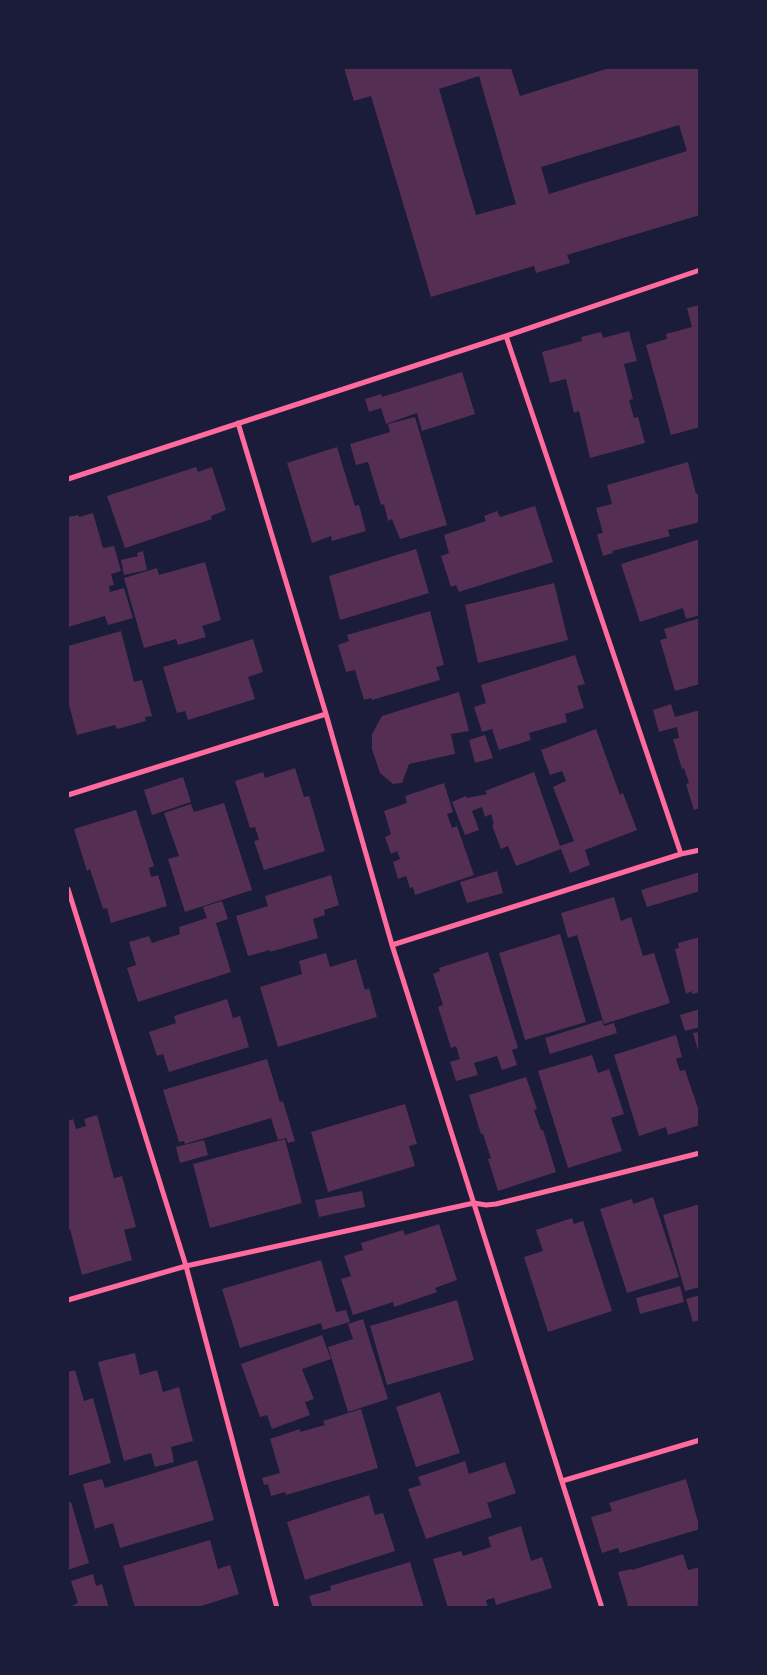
<!DOCTYPE html>
<style>
body{margin:0}
#map{position:relative;width:767px;height:1675px;overflow:hidden;background:#1b1b3a;font-family:"IBM Plex Sans",sans-serif}
canvas{display:block}
.frame{position:absolute;inset:0;border:69px solid #1b1b3a;pointer-events:none}
</style>
<div id="map">
<canvas width="767" height="1675"></canvas>
<div class="frame"></div>
</div>
<script>
const c = document.querySelector('canvas').getContext('2d');
c.lineJoin = 'round';
function paint(path, color) { c.fillStyle = color; c.fill(path, 'evenodd'); }
const toPath = rows => new Path2D(rows.map(r => 'M' + r).join(''));
function strokePath(path, color, width, dash) { c.strokeStyle = color; c.lineWidth = width; c.lineCap = dash ? 'butt' : 'round'; c.setLineDash(dash || []); c.stroke(path); }
paint(toPath([
 [344,68,511,68,520,96,609,68,700,68,700,215,567,255,570,263,536,273,534,266,431,297,371,96,354,101],
 [479,76,516,204,476,215,439,89],
 [679,125,687,151,549,194,541,167],
 [700,305,700,427,671,435,646,345,667,339,666,334,692,327,687,308],
 [629,331,637,361,624,364,633,399,629,400,634,418,638,417,645,443,590,458,579,411,574,413,566,379,550,383,542,352,582,341,581,337,601,332,603,338],
 [462,372,475,414,422,431,417,413,386,424,381,408,369,412,365,399,381,394,382,397],
 [415,417,447,525,400,539,392,519,388,521,384,504,381,505,368,462,356,465,350,444,390,432,388,424],
 [337,447,355,506,359,505,366,531,332,541,331,536,312,543,287,463],
 [688,462,696,494,700,493,700,522,668,530,670,536,612,551,613,553,603,556,597,534,603,533,596,508,612,504,607,485],
 [196,467,198,472,212,467,226,510,211,516,212,519,125,548,107,496],
 [535,506,553,562,459,592,456,585,451,587,441,556,449,553,444,535,486,521,484,516,497,511,500,517],
 [93,513,103,548,114,546,121,571,111,574,114,585,109,586,110,592,124,588,133,618,108,625,105,616,68,627,68,517,78,515,79,517],
 [700,539,700,615,686,619,683,608,640,622,621,564],
 [416,549,429,593,340,620,329,576],
 [143,551,147,570,124,575,121,560,138,556,137,553],
 [205,562,221,620,202,626,206,637,178,645,176,639,144,648,124,578,157,568,159,575],
 [554,583,568,640,478,663,465,605],
 [430,611,444,665,436,667,440,680,372,700,371,698,364,700,355,670,346,672,338,645,349,641,347,635],
 [700,618,700,684,675,691,660,640,667,638,664,629],
 [121,631,134,682,142,680,152,716,145,717,146,721,117,729,115,725,77,735,68,701,68,646],
 [253,639,263,672,248,677,255,699,188,720,185,711,177,713,163,667],
 [575,655,585,684,577,686,584,708,565,714,567,722,529,733,531,740,499,750,492,729,482,732,474,707,486,703,481,685],
 [459,692,469,731,451,734,455,754,409,764,402,783,393,784,380,773,372,749,372,734,382,716],
 [671,704,675,717,700,710,700,808,694,810,686,784,689,783,684,768,682,769,673,739,679,738,677,727,659,732,653,710],
 [596,729,620,795,623,793,637,830,585,850,590,865,570,873,561,849,516,866,508,846,501,849,492,825,494,824,491,814,485,817,482,807,472,811,479,830,465,835,452,802,466,796,467,798,487,794,485,791,534,772,560,846,574,841,553,787,566,781,562,771,550,775,541,750],
 [485,735,493,758,475,763,469,740],
 [295,768,304,797,309,796,325,851,264,870,254,841,259,840,255,827,250,828,235,781,263,772,265,778],
 [183,777,191,802,152,815,144,790],
 [444,783,453,812,447,814,452,828,457,826,474,875,415,895,413,887,410,888,406,876,398,879,393,862,400,859,397,851,391,854,385,837,391,834,384,811,407,803,405,796],
 [224,803,252,890,185,912,168,859,179,856,164,813,191,804,194,812],
 [136,810,154,866,149,868,151,877,158,875,167,906,111,923,107,908,103,909,90,869,87,871,74,829],
 [497,871,503,893,467,903,460,882],
 [700,872,700,891,647,907,641,890],
 [331,875,339,905,324,910,325,915,313,919,318,938,270,952,270,950,248,956,236,916,268,906,265,896],
 [614,897,621,921,631,917,643,956,654,953,670,1003,604,1024,577,935,568,938,561,913],
 [222,901,228,919,216,923,231,972,138,1002,127,968,136,965,129,942,149,936,152,943,180,934,179,927,207,918,203,907],
 [560,934,586,1022,525,1040,499,953],
 [700,937,700,992,692,994,692,991,686,994,675,949,679,948,678,943],
 [488,952,518,1048,512,1050,517,1065,502,1070,497,1056,474,1063,478,1075,456,1081,450,1062,460,1059,456,1046,451,1048,438,1007,443,1005,433,974,440,971,439,968],
 [326,953,330,967,356,959,365,990,369,988,377,1017,278,1047,260,987,302,974,299,961],
 [227,999,233,1018,240,1016,249,1047,169,1072,163,1054,157,1056,149,1032,176,1023,174,1016],
 [700,1009,700,1027,685,1031,680,1015],
 [602,1020,604,1026,614,1023,617,1033,550,1054,545,1038],
 [700,1032,700,1054,699,1054,693,1033],
 [676,1035,682,1057,676,1059,680,1071,685,1070,700,1114,700,1125,668,1135,666,1127,639,1136,614,1055],
 [592,1055,598,1073,609,1069,624,1114,611,1118,622,1151,568,1168,538,1071],
 [267,1059,280,1102,283,1101,295,1141,288,1143,286,1138,278,1140,271,1118,185,1144,184,1141,179,1142,163,1090],
 [526,1077,537,1109,534,1110,541,1130,543,1130,556,1172,498,1191,488,1159,491,1158,483,1134,481,1134,469,1095],
 [405,1104,417,1144,409,1146,415,1166,328,1192,311,1132],
 [97,1115,114,1178,122,1176,136,1227,124,1230,132,1260,82,1275,70,1229,68,1230,68,1121,73,1119,76,1129,86,1126,84,1119],
 [285,1139,302,1203,210,1228,193,1164],
 [204,1140,208,1155,180,1163,176,1147],
 [362,1191,365,1207,319,1217,315,1200],
 [653,1197,679,1277,627,1293,600,1209,632,1199,633,1204],
 [700,1204,700,1287,685,1291,663,1215],
 [572,1218,574,1224,583,1221,612,1311,548,1332,524,1257,543,1251,536,1230],
 [439,1224,457,1280,435,1288,437,1292,394,1307,393,1302,353,1315,341,1279,351,1276,344,1256,363,1250,361,1243,403,1230,405,1235],
 [321,1260,336,1312,346,1310,350,1322,323,1330,321,1323,240,1348,222,1289],
 [680,1286,684,1302,640,1314,636,1298],
 [700,1295,700,1320,693,1322,686,1299],
 [457,1300,474,1360,387,1385,370,1326],
 [363,1319,388,1399,348,1412,328,1347,353,1339,348,1324],
 [322,1335,331,1359,302,1369,314,1399,305,1402,310,1415,272,1429,267,1415,260,1417,241,1364],
 [135,1353,140,1375,157,1370,163,1392,179,1387,193,1441,171,1447,174,1462,155,1467,151,1453,124,1461,98,1362],
 [75,1370,84,1401,93,1398,111,1463,68,1476,68,1372],
 [440,1392,460,1453,416,1467,396,1407],
 [361,1409,378,1468,286,1495,285,1492,271,1496,268,1484,264,1485,262,1478,280,1473,270,1439,300,1429,300,1432,325,1425,323,1421],
 [197,1460,214,1520,120,1548,113,1523,95,1529,83,1484,102,1479,105,1488],
 [465,1461,469,1474,505,1462,516,1493,487,1503,492,1517,426,1539,408,1489,421,1485,418,1477],
 [686,1479,700,1529,620,1553,618,1548,602,1553,591,1517,612,1511,609,1503],
 [369,1495,375,1515,383,1513,395,1551,305,1580,287,1522],
 [71,1502,89,1563,68,1570,68,1503],
 [521,1526,531,1561,542,1557,552,1588,496,1605,494,1598,486,1600,488,1608,448,1608,433,1559,461,1551,463,1556,491,1547,488,1537],
 [210,1540,218,1569,230,1565,239,1594,195,1608,135,1608,123,1566],
 [683,1554,688,1570,700,1567,700,1607,622,1608,628,1605,618,1572,631,1569,632,1570],
 [410,1562,424,1608,313,1608,309,1596,331,1590,330,1586],
 [93,1574,96,1586,102,1584,109,1608,68,1608,78,1603,71,1581]
]), '#542f53');
strokePath(toPath([
 [506,336,681,854],
 [238,423,326,714,392,945,602,1608],
 [68,479,506,336,700,270],
 [68,795,326,714],
 [68,889,186,1266,277,1608],
 [392,945,681,854,700,850],
 [68,1300,186,1266,474,1203,486,1205,496,1204,700,1153],
 [562,1481,700,1440]
]), '#ff6b9d', 5);
</script>
